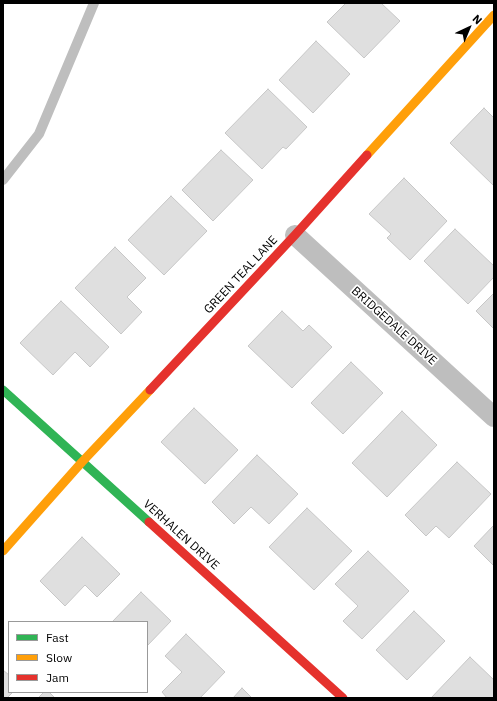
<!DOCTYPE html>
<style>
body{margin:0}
#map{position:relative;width:497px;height:701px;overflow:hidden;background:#fff;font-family:"IBM Plex Sans",sans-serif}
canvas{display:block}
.frame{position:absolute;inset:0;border:4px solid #000;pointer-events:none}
.legend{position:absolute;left:8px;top:621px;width:140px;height:72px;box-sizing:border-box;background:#fff;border:1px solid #999;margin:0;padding:5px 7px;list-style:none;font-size:12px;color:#000}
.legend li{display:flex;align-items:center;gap:8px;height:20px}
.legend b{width:20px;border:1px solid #999}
.north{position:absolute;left:449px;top:8px;width:40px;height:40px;-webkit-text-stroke:3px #fff;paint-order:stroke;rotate:44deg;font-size:11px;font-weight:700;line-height:16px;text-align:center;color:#000}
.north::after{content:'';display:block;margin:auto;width:14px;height:18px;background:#000;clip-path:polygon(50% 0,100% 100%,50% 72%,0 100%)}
</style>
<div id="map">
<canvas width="497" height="701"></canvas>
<div class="frame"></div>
<ul class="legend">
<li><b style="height:5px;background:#30b455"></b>Fast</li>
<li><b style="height:5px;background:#ff9f0a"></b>Slow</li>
<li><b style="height:5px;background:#e5322d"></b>Jam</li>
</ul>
<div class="north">N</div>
</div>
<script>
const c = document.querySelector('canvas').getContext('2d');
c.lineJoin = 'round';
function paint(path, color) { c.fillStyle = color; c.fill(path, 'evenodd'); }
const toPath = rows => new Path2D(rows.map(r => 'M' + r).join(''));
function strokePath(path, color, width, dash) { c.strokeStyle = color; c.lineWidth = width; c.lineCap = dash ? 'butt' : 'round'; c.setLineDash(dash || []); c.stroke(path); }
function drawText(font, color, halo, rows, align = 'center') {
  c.font = font + ' "IBM Plex Sans",sans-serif'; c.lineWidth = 3.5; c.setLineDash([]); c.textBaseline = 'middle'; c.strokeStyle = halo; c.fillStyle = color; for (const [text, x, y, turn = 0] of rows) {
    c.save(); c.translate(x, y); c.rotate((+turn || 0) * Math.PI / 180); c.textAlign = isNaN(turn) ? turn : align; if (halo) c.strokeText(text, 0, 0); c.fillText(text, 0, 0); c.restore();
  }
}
const building = toPath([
 [346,3,381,3,400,21,364,58,327,22,346,3],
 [316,41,350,74,313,113,279,80,316,41],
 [268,89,307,127,286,149,283,147,262,169,225,133,268,89],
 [484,108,494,118,494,186,450,143,484,108],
 [221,150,253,180,213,221,182,190,221,150],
 [404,178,447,221,410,260,387,238,391,234,369,214,404,178],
 [171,196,207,231,164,275,128,240,171,196],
 [455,229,494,266,494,277,468,304,424,261,455,229],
 [115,247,146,278,127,297,142,312,121,334,75,288,115,247],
 [494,293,494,329,476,311,494,293],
 [61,301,109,347,90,367,75,352,53,375,20,343,61,301],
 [282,311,303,331,309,325,332,347,292,388,248,346,282,311],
 [351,362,383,393,343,434,311,403,351,362],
 [194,408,238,450,205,484,161,442,194,408],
 [402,411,437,445,387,497,352,463,402,411],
 [257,455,298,494,269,524,251,507,234,524,212,502,257,455],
 [457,462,491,494,449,538,436,526,426,536,405,515,457,462],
 [307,508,352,551,314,590,269,547,307,508],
 [494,525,494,566,474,546,494,525],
 [82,537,120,574,97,597,85,585,65,606,40,581,82,537],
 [368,551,409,591,362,639,343,621,358,606,335,584,368,551],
 [141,592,171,621,147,646,147,622,112,622,141,592],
 [414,611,445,641,407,680,376,650,414,611],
 [186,634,225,672,200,698,167,698,162,692,182,672,165,656,186,634],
 [470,657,494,680,494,698,431,698,470,657],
 [3,670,9,675,9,692,13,692,7,698,3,698,3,670],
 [242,688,252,698,233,698,242,688],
 [44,692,49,692,55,698,38,698,44,692]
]);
paint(building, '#dfdfdf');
strokePath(building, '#c7c7c7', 1);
strokePath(toPath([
 [3,180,39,134,94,3]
]), '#bebebe', 10);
strokePath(toPath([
 [295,235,494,417]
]), '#bebebe', 20);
strokePath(toPath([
 [3,390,149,522]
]), '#30b455', 9);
strokePath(toPath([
 [367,155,494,15],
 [3,551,82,462,150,390]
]), '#ff9f0a', 9);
strokePath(toPath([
 [150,390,295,235,367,155],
 [149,522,343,698]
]), '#e5322d', 9);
drawText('12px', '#000', '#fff', [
 ["GREEN TEAL LANE",241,275,-47],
 ["BRIDGEDALE DRIVE",394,326,42],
 ["VERHALEN DRIVE",181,535,42]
]);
</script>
